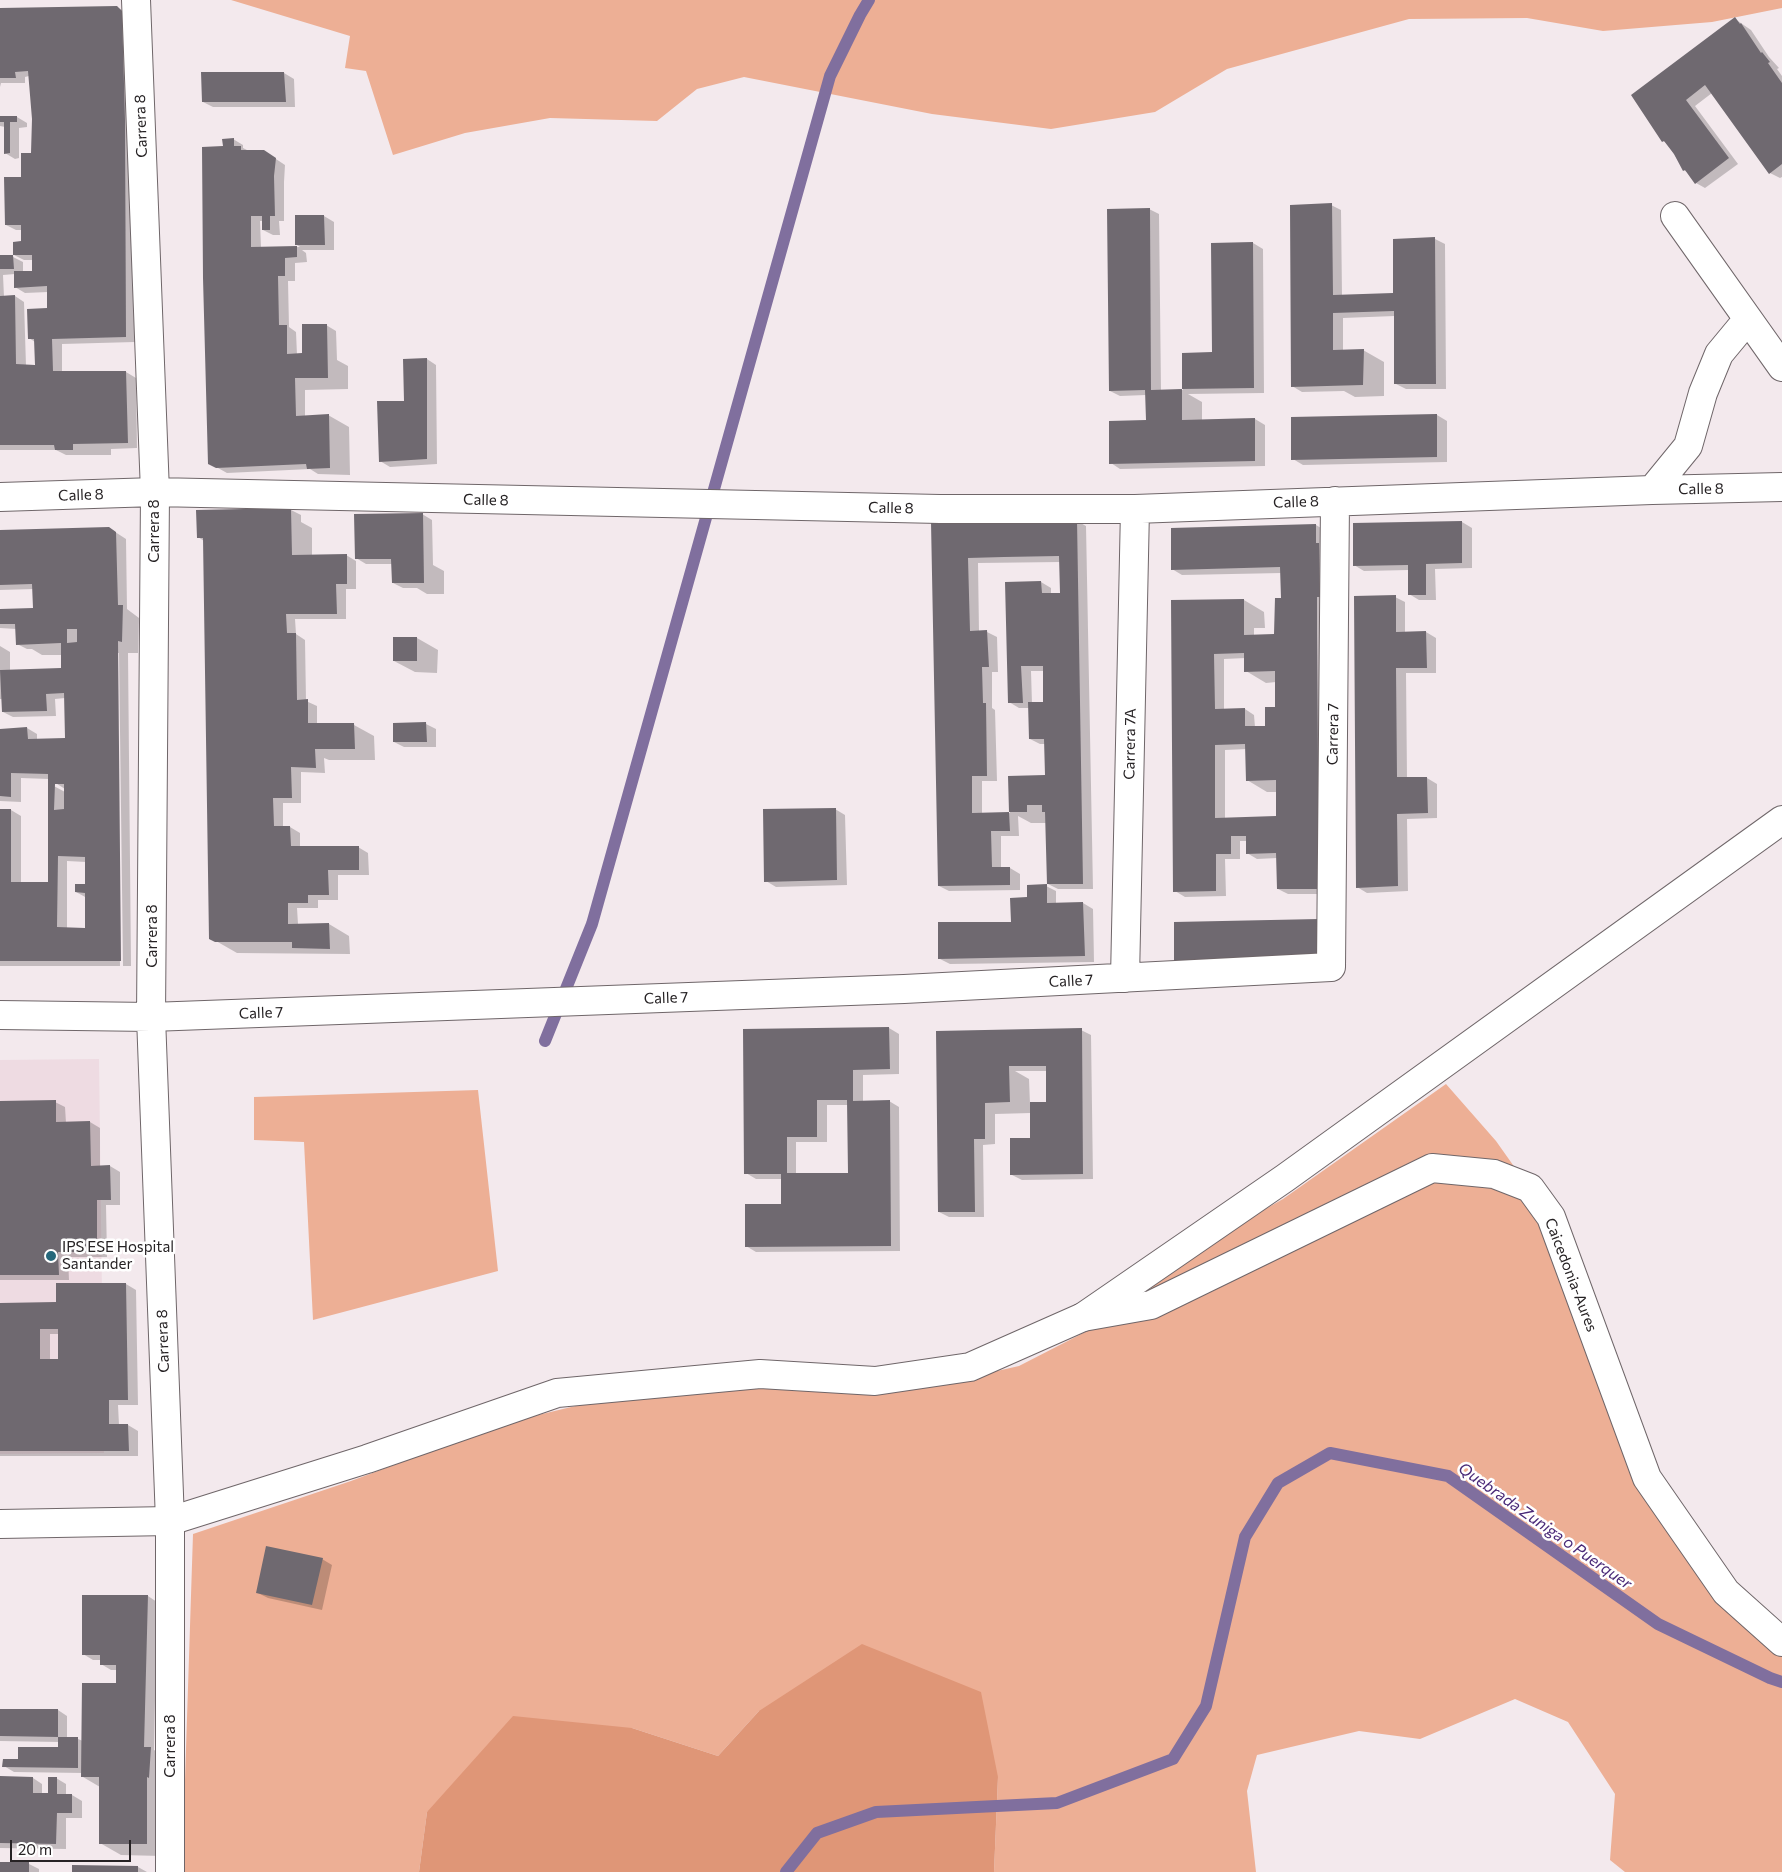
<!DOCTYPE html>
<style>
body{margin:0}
#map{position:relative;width:1782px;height:1872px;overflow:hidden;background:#f3e9ed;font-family:Commissioner,sans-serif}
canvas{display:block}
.scale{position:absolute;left:10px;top:1840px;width:121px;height:22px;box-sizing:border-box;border:2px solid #262224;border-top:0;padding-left:6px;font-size:15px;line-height:18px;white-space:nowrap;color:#262224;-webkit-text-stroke:4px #fff;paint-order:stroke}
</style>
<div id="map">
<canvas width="1782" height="1872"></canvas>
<div class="scale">20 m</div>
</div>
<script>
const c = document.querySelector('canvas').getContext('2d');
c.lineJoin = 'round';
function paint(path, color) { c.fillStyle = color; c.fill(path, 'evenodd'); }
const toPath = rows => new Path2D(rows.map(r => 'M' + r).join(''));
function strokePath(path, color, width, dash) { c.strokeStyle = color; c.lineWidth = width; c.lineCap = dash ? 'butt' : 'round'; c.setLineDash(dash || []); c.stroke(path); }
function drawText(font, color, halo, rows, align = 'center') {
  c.font = font + ' Commissioner,sans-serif'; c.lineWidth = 5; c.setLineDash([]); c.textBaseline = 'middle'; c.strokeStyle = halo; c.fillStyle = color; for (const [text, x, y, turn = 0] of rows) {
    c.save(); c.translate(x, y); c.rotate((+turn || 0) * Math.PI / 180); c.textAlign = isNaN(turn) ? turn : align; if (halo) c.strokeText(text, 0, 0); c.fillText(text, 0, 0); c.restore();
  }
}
paint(toPath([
 [99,1059,104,1453,0,1454,0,1060]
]), '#eedbe2');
paint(toPath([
 [231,0,1782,0,1782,8,1712,22,1603,31,1527,18,1409,19,1227,69,1155,112,1051,129,932,114,744,77,697,89,657,121,550,118,465,133,393,155,366,71,345,68,350,36],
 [1446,1084,1496,1141,1542,1206,1658,1492,1782,1637,1782,1872,1625,1872,1610,1860,1615,1794,1568,1722,1515,1699,1420,1739,1359,1731,1257,1755,1247,1791,1256,1872,994,1872,998,1777,759,1711,718,1756,632,1728,427,1812,419,1872,182,1872,193,1534,351,1481,509,1422,646,1389,835,1388,944,1383,1019,1366,1128,1310,1188,1253,1283,1199],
 [478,1090,498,1271,313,1320,304,1142,254,1140,254,1097]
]), '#edaf95');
paint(toPath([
 [862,1644,981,1692,998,1777,994,1872,419,1872,427,1812,513,1716,632,1728,718,1756,759,1711]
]), '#df9677');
paint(toPath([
 [117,7,127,13,134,126,135,342,62,344,62,373,126,372,136,378,137,448,111,449,111,455,66,455,56,450,0,450,0,257,13,257,23,262,23,272,33,272,33,260,24,260,14,255,22,242,22,230,16,230,6,225,32,155,33,119,29,76,25,77,25,83,1,83,0,87,0,10],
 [15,274,15,287,25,293,48,292,49,310,29,338,35,342,36,366,26,366,24,302,15,296,4,297,3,275],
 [1735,19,1751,30,1769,57,1779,68,1777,69,1782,76,1782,177,1780,178,1770,173,1712,93,1695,106,1738,164,1705,188,1696,183,1688,173,1684,170,1667,143,1663,141,1633,96],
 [284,73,294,79,295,107,213,107,203,102],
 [17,117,27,123,27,127,19,128,19,158,15,159,5,153,5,127,0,126,0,118],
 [233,139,243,145,243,148,249,151,264,151,285,165,284,182,284,221,279,221,280,235,273,235,263,230,263,221,260,221,261,248,300,247,297,245,324,216,334,222,334,250,302,250,306,253,307,262,295,263,295,281,288,281,289,327,296,332,297,355,308,355,326,325,336,331,337,360,348,366,348,389,305,390,305,417,328,415,349,427,350,475,318,474,310,469,227,473,209,463,224,147],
 [1331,205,1341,210,1342,296,1395,295,1394,240,1435,239,1445,244,1446,389,1406,389,1396,384,1395,316,1343,318,1343,351,1363,350,1384,362,1384,396,1355,397,1344,391,1302,392,1292,386],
 [1149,209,1159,214,1161,391,1183,390,1183,354,1213,353,1253,243,1263,249,1264,393,1188,394,1202,402,1202,420,1255,419,1265,425,1265,466,1120,469,1111,463,1147,422,1146,395,1120,396,1110,391],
 [427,359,436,365,437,464,390,467,380,461,405,402],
 [1437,415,1447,421,1447,462,1303,465,1293,459],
 [291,510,301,515,301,522,312,528,312,555,346,555,356,561,356,589,346,589,346,619,295,619,296,634,305,640,306,701,317,706,317,725,354,725,374,736,375,760,329,760,324,758,325,773,301,772,301,803,283,803,283,827,290,827,300,833,300,847,358,847,368,853,369,875,338,875,338,900,318,900,318,908,297,908,298,924,329,924,349,936,350,954,237,953,216,941,204,541,198,537,197,511],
 [422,514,432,520,433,565,444,571,444,594,427,594,417,588,403,588,393,583,393,564,366,564,356,558],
 [1077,521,1086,526,1093,889,1058,889,1048,884,1047,823,1031,823,1018,816,1019,836,1001,836,1001,868,1010,868,1020,874,1020,890,949,891,939,886,932,524],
 [1061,562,1061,594,1051,594,1051,588,1041,582,1006,583,1009,702,1019,708,1030,708,1030,739,1040,744,1046,744,1046,776,1010,777,1010,813,982,814,982,781,997,781,995,710,992,708,992,672,998,672,997,637,987,632,979,632,978,563],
 [1031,671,1044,671,1044,704,1032,704],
 [1462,522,1472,528,1472,568,1435,569,1436,600,1419,600,1409,594,1409,570,1364,571,1354,565],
 [1316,525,1326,531,1329,894,1288,894,1278,889,1277,858,1257,859,1247,853,1247,841,1240,841,1240,859,1225,859,1226,896,1185,897,1175,891,1173,601,1244,600,1264,612,1265,628,1254,628,1254,636,1274,635,1286,599,1282,573,1182,575,1172,569,1172,529],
 [1246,658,1246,671,1266,683,1276,682,1276,708,1266,727,1255,727,1254,715,1245,709,1224,710,1224,659],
 [1247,749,1247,780,1267,792,1277,792,1278,818,1225,819,1225,750],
 [109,528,126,539,127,609,139,618,138,653,128,653,131,966,123,966,119,653,117,653,120,966,0,966,0,810,11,810,21,816,21,883,50,883,49,779,21,778,21,802,0,801,0,730,27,728,37,734,37,740,67,739,65,698,55,699,56,716,13,717,3,712,2,699,0,699,0,646,10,652,10,671,62,669,62,655,42,655,32,649,27,649,17,644,16,629,0,628,0,610,34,609,34,589,0,590,0,532],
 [54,782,65,789,65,792,52,785],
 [67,861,86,862,86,885,76,892,87,898,86,929,67,929],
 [1395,597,1405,602,1405,633,1426,632,1436,638,1436,673,1406,673,1407,778,1427,778,1437,784,1437,818,1407,819,1408,891,1367,893,1357,887],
 [417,638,438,650,437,673,415,672,394,661,394,639],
 [426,724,436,729,436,747,404,747,394,742],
 [835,809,845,815,847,885,776,887,766,881],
 [1046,886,1056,891,1056,904,1083,903,1093,909,1094,962,950,964,940,959,1012,923],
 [889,1028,899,1034,899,1074,863,1075,863,1102,889,1101,899,1107,900,1251,756,1252,746,1246,783,1206,782,1179,756,1179,746,1173,745,1030],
 [827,1105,848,1105,849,1174,796,1175,796,1142,827,1142],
 [1081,1030,1091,1035,1093,1179,1022,1180,1012,1175,1031,1139,1031,1113,995,1114,995,1144,983,1145,984,1217,949,1217,939,1212,937,1032],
 [1015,1071,1047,1071,1047,1103,1030,1104,1029,1079],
 [55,1102,65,1107,66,1123,90,1122,100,1128,100,1167,110,1166,120,1172,120,1205,106,1205,107,1257,68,1257,69,1280,0,1280,0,1103],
 [126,1284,136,1290,138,1405,118,1405,119,1425,128,1425,138,1431,138,1456,0,1456,0,1304,58,1304],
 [50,1334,59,1334,59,1361,50,1360],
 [322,1559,332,1565,322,1610,268,1598,258,1593],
 [148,1596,157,1602,154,1750,161,1754,162,1856,121,1855,100,1843,100,1787,83,1777,83,1773,14,1772,4,1766,59,1749,59,1742,0,1741,0,1710,58,1710,67,1716,67,1738,78,1739,83,1741,117,1684,117,1670,111,1670,101,1664,101,1660,93,1660,83,1654],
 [0,1778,33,1778,42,1784,42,1795,49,1795,56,1778,66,1784,66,1795,72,1795,82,1801,82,1818,66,1818,66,1849,0,1848],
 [1,1863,29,1864,39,1869,39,1872,0,1872],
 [73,1866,138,1867,147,1872,73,1872]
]), '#0003');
strokePath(toPath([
 [545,1041,592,924,830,76,860,15,869,0],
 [786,1872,817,1833,876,1812,1057,1803,1173,1759,1206,1706,1245,1537,1278,1483,1330,1453,1448,1476,1658,1624,1770,1678,1782,1682]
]), '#806f9e', 12);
paint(toPath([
 [117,6,122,11,125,120,126,337,52,339,53,371,126,371,128,443,73,444,73,450,55,450,54,445,0,445,0,296,15,295,16,364,35,365,34,339,28,339,27,309,47,308,47,286,14,288,14,271,32,271,32,255,13,255,13,242,21,241,21,225,5,225,4,177,21,177,21,153,31,153,32,119,28,71,15,72,16,78,0,78,0,8],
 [1735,17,1740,24,1741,23,1761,53,1762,52,1770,62,1768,63,1782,83,1782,164,1769,174,1705,85,1686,100,1729,158,1695,184,1685,170,1683,171,1674,154,1664,141,1662,142,1631,95],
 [201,72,284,72,286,102,202,102],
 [0,116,17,116,17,122,10,122,10,153,4,154,4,122,0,122],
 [234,138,234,146,241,146,241,150,264,150,276,158,274,176,275,216,270,216,270,230,262,230,262,216,251,216,251,247,297,246,297,257,285,258,285,276,278,276,279,325,287,325,287,354,302,353,302,324,327,324,328,378,295,378,296,416,329,414,330,468,307,469,306,464,216,468,208,464,203,278,202,147,223,146,222,139],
 [1332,203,1333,295,1393,293,1393,239,1435,237,1436,384,1394,384,1394,311,1333,313,1333,350,1364,349,1363,385,1291,387,1290,205],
 [1150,208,1151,390,1182,389,1182,420,1255,418,1255,461,1109,464,1109,421,1146,420,1145,390,1109,391,1107,209],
 [295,215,324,215,325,245,295,245],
 [1253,242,1254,388,1182,389,1182,353,1212,352,1211,243],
 [0,255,13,255,14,269,0,269],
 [427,358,427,459,379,462,377,401,404,401,403,359],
 [1437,414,1437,457,1291,460,1291,417],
 [291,508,292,555,347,554,347,584,336,584,337,614,286,614,287,633,296,633,297,700,308,699,308,723,354,723,355,749,315,749,316,768,291,767,292,798,273,798,274,826,290,826,291,846,359,846,359,870,328,870,329,895,308,895,308,903,288,903,288,924,329,923,330,949,292,948,292,942,215,942,209,939,203,538,197,538,196,510],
 [423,513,424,583,392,583,391,559,355,559,354,514],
 [1077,519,1083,884,1047,884,1045,812,1042,812,1042,805,1027,805,1027,812,1009,812,1008,776,1045,775,1044,739,1029,739,1028,702,1043,702,1043,666,1021,666,1023,703,1008,703,1005,582,1041,581,1042,593,1060,593,1059,556,1004,557,968,558,970,631,987,630,989,667,982,667,983,703,986,703,987,776,972,776,972,813,1009,812,1010,831,991,831,992,867,1010,867,1010,885,938,886,931,522],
 [1462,521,1462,563,1426,564,1426,595,1408,595,1408,565,1353,566,1353,523],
 [1316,524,1316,543,1319,543,1320,597,1317,597,1317,633,1319,889,1277,889,1276,853,1246,854,1246,836,1231,836,1231,854,1216,854,1216,891,1173,892,1171,600,1244,599,1244,635,1274,634,1275,598,1281,598,1280,567,1171,570,1171,528],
 [1244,653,1244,672,1275,671,1275,707,1265,707,1265,726,1245,726,1245,708,1215,709,1214,654],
 [1245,744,1246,781,1276,780,1276,816,1215,818,1215,745],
 [109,527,116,532,118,605,123,605,122,642,118,641,121,961,0,961,0,809,11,809,11,882,48,882,48,774,11,773,11,797,0,796,0,729,27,727,28,739,65,738,64,693,46,694,47,711,2,712,0,670,61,668,61,643,16,645,15,624,0,624,0,609,33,608,32,584,0,585,0,530],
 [67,629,77,629,77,642,67,643],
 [55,784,64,784,64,809,54,810],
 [58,856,85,857,85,884,75,884,75,892,85,893,85,928,57,927],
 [1396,595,1396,632,1426,631,1427,668,1396,668,1397,777,1427,777,1428,813,1397,814,1398,886,1356,888,1354,596],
 [393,637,417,637,417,661,393,661],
 [426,722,427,742,393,742,393,723],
 [836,808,837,880,764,882,763,809],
 [1047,884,1047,903,1083,902,1085,956,938,959,938,922,1011,922,1010,898,1027,897,1027,885],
 [1319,919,1319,961,1174,965,1174,922],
 [889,1027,890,1069,853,1070,853,1101,890,1100,891,1246,745,1247,745,1204,781,1204,781,1174,744,1174,743,1029],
 [817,1100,847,1100,848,1173,787,1173,787,1137,817,1137],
 [1082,1028,1083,1174,1010,1175,1010,1138,1030,1138,1030,1102,1046,1102,1046,1066,1009,1066,1010,1102,985,1103,985,1139,974,1139,975,1212,938,1212,936,1031],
 [56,1100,56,1122,90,1121,91,1166,110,1165,111,1200,97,1200,97,1252,58,1252,59,1275,0,1275,0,1101],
 [56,1283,126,1283,128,1400,109,1400,109,1424,128,1424,129,1451,0,1451,0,1303,56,1302],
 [40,1329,58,1329,58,1359,40,1359],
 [266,1546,323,1558,312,1605,256,1593],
 [82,1595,148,1595,144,1747,151,1747,149,1778,147,1777,147,1844,99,1844,99,1777,81,1777,82,1683,116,1683,116,1665,100,1665,100,1655,82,1655],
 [0,1709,58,1709,58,1737,0,1736],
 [58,1737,78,1737,78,1768,2,1767,3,1759,18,1759,18,1747,58,1747],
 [0,1776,33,1777,33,1793,48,1793,48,1777,57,1777,57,1794,72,1794,72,1813,57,1813,56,1844,0,1843],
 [0,1862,29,1862,29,1872,0,1872],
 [72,1865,138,1866,138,1872,72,1872]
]), '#6f6970');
const minor = toPath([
 [136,0,155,492,151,1017,170,1521,170,1872],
 [1675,216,1782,367],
 [1652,490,1688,446,1703,393,1719,354,1748,319],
 [0,497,155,492,940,509,1135,509,1652,490,1782,487],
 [1125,978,1135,509],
 [0,1015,151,1017,904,989,1331,967,1335,501],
 [1083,1317,1151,1305,1432,1168,1494,1174,1530,1188,1551,1217,1647,1478,1726,1592,1782,1642]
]);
const major = toPath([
 [0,1524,170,1521,367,1459,557,1393,760,1374,875,1381,970,1367,1083,1317,1285,1178,1782,820]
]);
strokePath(minor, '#6f6669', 30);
strokePath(major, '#6f6669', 30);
strokePath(minor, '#fff', 28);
strokePath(major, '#fff', 28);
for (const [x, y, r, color] of [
 [51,1256,6,"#26687b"]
]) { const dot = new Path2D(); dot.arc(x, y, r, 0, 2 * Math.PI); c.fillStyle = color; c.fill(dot); strokePath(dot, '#fff', 2); }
drawText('15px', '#262224', '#fff', [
 ["Carrera 8",141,126,-92],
 ["Calle 8",1701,489,-1],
 ["Calle 8",81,495,-2],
 ["Calle 8",486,500,1],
 ["Calle 8",1296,502,-2],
 ["Calle 8",891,508,1],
 ["Carrera 8",154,531,-90],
 ["Carrera 7",1333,734,-89],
 ["Carrera 7A",1130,744,-89],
 ["Carrera 8",152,936,-90],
 ["Calle 7",1071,981,-3],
 ["Calle 7",666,998,-2],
 ["Calle 7",261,1013,-2],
 ["Caicedonia-Aures",1571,1275,69],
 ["Carrera 8",163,1341,-92],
 ["Carrera 8",170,1746,-90]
]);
drawText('15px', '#262224', '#fff', [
 ["IPS ESE Hospital",62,1247],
 ["Santander",62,1264]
], 'left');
drawText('italic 16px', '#492977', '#fff', [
 ["Quebrada Zuniga o Puerquer",1545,1526,35]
]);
</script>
